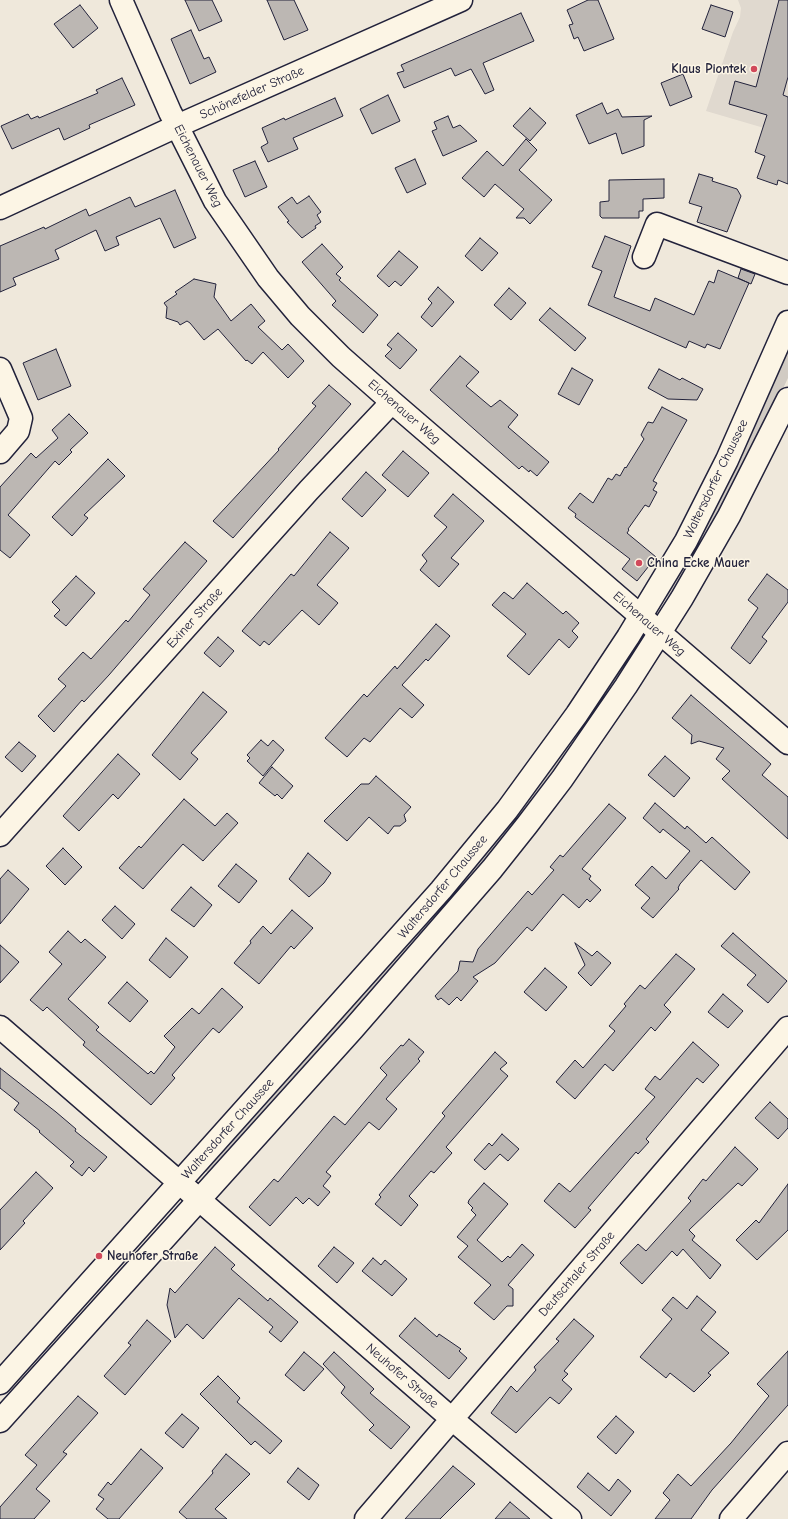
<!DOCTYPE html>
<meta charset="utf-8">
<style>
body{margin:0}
canvas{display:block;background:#efe8db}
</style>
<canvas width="788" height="1519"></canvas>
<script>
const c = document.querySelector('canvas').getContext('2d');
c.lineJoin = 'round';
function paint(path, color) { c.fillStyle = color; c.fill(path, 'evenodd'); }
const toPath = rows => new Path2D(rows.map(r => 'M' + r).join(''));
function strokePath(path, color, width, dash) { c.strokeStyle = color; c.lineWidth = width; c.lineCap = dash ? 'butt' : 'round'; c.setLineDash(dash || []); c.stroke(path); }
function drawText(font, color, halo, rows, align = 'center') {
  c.font = font + ' "Comic Neue",sans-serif'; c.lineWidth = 3; c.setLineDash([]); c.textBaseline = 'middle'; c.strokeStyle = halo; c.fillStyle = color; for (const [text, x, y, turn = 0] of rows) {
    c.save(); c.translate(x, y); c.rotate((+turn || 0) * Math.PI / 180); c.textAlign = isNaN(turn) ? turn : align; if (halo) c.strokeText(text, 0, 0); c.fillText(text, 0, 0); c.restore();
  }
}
paint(toPath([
 [738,0,788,0,788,135,706,111,733,32,740,17,741,8]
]), '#e0d9cf');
paint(toPath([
 [788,344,788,378,750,458,671,600,665,595],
 [632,647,639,652,589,726,491,855,211,1176,204,1170]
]), '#d1cbc3');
const building = toPath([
 [185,0,212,0,222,21,199,31,185,0],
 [267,0,294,0,308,30,284,40,267,0],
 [588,0,598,0,614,39,584,51,578,37,574,39,569,25,573,24,567,10,588,0],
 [779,0,788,0,788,77,783,95,788,97,788,184,778,180,777,185,757,178,765,156,755,152,767,115,729,104,735,81,756,87,779,0],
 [80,5,98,28,73,48,54,24,80,5],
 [711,5,733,12,725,37,702,29,711,5],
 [521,13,534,41,483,63,494,90,485,94,471,69,455,76,451,68,404,88,397,73,404,71,401,65,521,13],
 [191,30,204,59,209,57,216,72,190,84,171,39,191,30],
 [683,74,692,97,670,106,661,83,683,74],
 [122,78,135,105,89,125,90,128,64,140,59,128,12,149,1,126,28,114,31,119,38,116,39,118,98,93,96,90,122,78],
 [388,95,400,121,372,134,360,109,388,95],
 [335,98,343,116,293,138,298,149,268,162,261,147,268,143,262,128,284,118,285,120,335,98],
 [602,103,607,114,618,109,622,117,652,116,644,120,644,146,622,154,616,133,589,144,576,115,602,103],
 [530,108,546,123,530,141,513,126,530,108],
 [448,116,453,128,460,125,477,141,443,156,432,131,437,129,434,122,448,116],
 [526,139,537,150,519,170,552,200,530,224,524,218,516,218,524,209,495,184,484,197,462,178,487,151,503,166,526,139],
 [415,159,426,184,407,193,395,168,415,159],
 [255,161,267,187,245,197,233,170,255,161],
 [699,174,713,178,712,181,737,189,741,196,727,232,697,222,702,207,689,203,699,174],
 [664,179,664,198,643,199,643,211,639,211,639,218,602,218,600,216,600,202,609,201,609,180,664,179],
 [175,190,196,238,174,248,160,218,116,237,119,245,105,251,96,230,55,250,59,259,13,278,16,285,0,292,0,246,44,227,45,229,86,209,89,216,130,197,135,207,175,190],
 [309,196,321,212,317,215,321,222,315,226,316,228,302,238,287,222,289,221,278,207,292,197,297,204,309,196],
 [605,236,631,246,614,297,650,311,655,298,694,315,709,281,714,283,718,270,749,283,720,349,707,344,705,348,689,341,686,348,588,305,602,271,592,267,605,236],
 [480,238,498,253,482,271,465,256,480,238],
 [322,244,343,267,336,274,341,278,339,280,378,315,363,333,332,305,336,301,302,262,322,244],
 [399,251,418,267,401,286,395,281,389,287,377,276,399,251],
 [741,269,755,274,751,284,738,278,741,269],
 [194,279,216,284,214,297,231,321,251,304,265,321,258,327,282,350,288,344,304,361,288,378,263,352,252,364,247,360,246,361,218,329,204,340,190,323,187,321,180,325,178,322,166,318,167,307,164,303,177,294,175,292,194,279],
 [438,287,454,302,432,327,421,317,432,303,428,299,438,287],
 [509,288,526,303,511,320,494,305,509,288],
 [550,308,586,338,575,351,539,320,550,308],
 [398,333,417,350,400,369,385,356,392,349,387,345,398,333],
 [56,349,71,386,38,400,23,363,56,349],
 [460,356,479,372,466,386,491,407,500,400,518,415,508,427,549,462,537,476,530,470,529,472,522,466,519,469,430,390,460,356],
 [572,368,593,380,579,405,558,394,572,368],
 [659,369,680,380,682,378,703,389,697,400,668,399,648,388,659,369],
 [329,385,351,404,233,538,213,521,279,450,278,449,316,406,312,403,329,385],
 [662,407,687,420,653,481,657,483,653,490,657,492,649,507,645,505,628,529,629,530,627,533,656,557,637,581,622,569,630,559,575,517,576,514,568,508,580,493,593,503,608,478,612,480,616,474,620,476,625,467,626,468,644,439,641,435,644,429,648,422,653,423,662,407],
 [69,414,88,433,70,450,72,452,59,465,55,461,8,515,30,535,10,558,0,550,0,487,31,453,36,458,58,438,52,430,69,414],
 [403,451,429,473,408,497,382,475,403,451],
 [108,459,125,476,84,515,88,518,72,536,52,517,108,459],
 [366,472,386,490,362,517,342,499,366,472],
 [453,494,484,521,451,558,459,564,439,587,420,570,427,561,422,555,447,527,434,516,453,494],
 [330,532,349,548,317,585,338,603,319,625,302,610,269,645,264,641,260,646,242,631,291,574,294,576,330,532],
 [185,542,207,561,109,675,84,702,82,700,54,732,38,716,66,686,58,679,83,652,91,659,126,620,128,622,150,595,143,589,185,542],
 [767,574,788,590,788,602,762,637,767,641,750,664,731,648,758,608,748,600,767,574],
 [76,576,95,593,66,626,54,616,60,610,52,602,76,576],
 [527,583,563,614,566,611,579,623,572,631,578,637,569,648,559,639,529,675,507,656,526,634,492,605,504,592,513,599,527,583],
 [436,624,450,636,428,661,426,659,402,685,424,705,412,718,400,708,370,742,364,738,347,757,325,738,364,694,367,697,395,666,397,669,436,624],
 [218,637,234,651,220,667,204,653,218,637],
 [203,692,227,712,191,753,198,759,180,780,152,755,203,692],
 [691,695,771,764,762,775,788,797,788,839,722,779,730,771,716,759,724,748,699,741,691,744,692,735,672,718,691,695],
 [261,740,268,746,273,740,284,750,263,776,247,761,250,758,247,755,261,740],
 [19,742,36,756,22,772,5,757,19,742],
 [118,754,140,774,118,799,113,794,79,831,63,816,118,754],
 [665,756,690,778,674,797,648,775,665,756],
 [272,767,293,786,282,799,277,794,275,796,259,783,272,767],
 [376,776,411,807,404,815,406,821,400,826,394,826,388,834,369,817,347,841,324,821,361,784,369,784,376,776],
 [184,799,215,826,227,813,238,823,203,861,183,844,143,889,119,868,139,846,141,848,184,799],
 [655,803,685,829,687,826,706,843,712,837,750,872,735,890,701,860,680,884,678,888,679,889,653,918,641,908,650,898,635,885,637,883,652,866,666,879,690,851,663,829,660,833,643,818,655,803],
 [609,804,626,818,582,869,591,876,589,879,601,890,590,902,587,899,579,908,563,894,532,931,527,927,495,963,473,977,478,981,461,1001,457,997,449,1005,441,998,438,1000,435,996,458,971,460,961,473,962,478,949,528,891,532,895,554,870,550,867,560,855,563,857,609,804],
 [63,848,82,867,65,885,46,866,63,848],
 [308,853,331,873,324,883,309,897,289,879,308,853],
 [236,864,257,881,239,903,218,886,236,864],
 [8,870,29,889,0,924,0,879,8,870],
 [191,887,212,905,194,927,171,910,191,887],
 [115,906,135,924,122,939,102,920,115,906],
 [292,910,313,928,294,949,291,946,259,984,234,963,251,943,250,941,263,926,271,934,292,910],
 [68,931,81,943,85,939,106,957,68,999,99,1027,96,1030,148,1074,151,1071,154,1074,175,1047,164,1036,192,1008,199,1014,222,988,243,1007,219,1033,213,1028,172,1075,175,1078,151,1105,83,1045,85,1042,47,1007,43,1011,30,1000,62,964,49,952,68,931],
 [733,933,787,981,768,1003,747,985,756,975,721,946,733,933],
 [166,938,188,957,170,978,149,960,166,938],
 [575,943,592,956,597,951,611,963,591,986,578,973,585,965,575,943],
 [0,945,19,962,0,983,0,945],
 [676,954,695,969,664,1005,671,1012,655,1031,651,1027,613,1071,605,1064,575,1099,556,1082,575,1060,583,1068,615,1031,609,1026,626,1006,624,1004,640,985,645,989,676,954],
 [545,968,567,987,546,1011,524,992,545,968],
 [127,982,148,1001,130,1022,108,1003,127,982],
 [723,994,743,1011,728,1028,708,1012,723,994],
 [409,1039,424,1052,418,1059,420,1061,386,1099,397,1109,379,1130,369,1122,326,1172,331,1176,323,1186,330,1192,318,1206,309,1198,303,1204,296,1197,270,1226,249,1207,274,1179,278,1182,334,1116,345,1125,387,1075,380,1068,401,1045,403,1046,409,1039],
 [693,1042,719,1065,703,1083,697,1078,646,1139,649,1142,638,1154,636,1152,588,1208,591,1210,575,1228,544,1201,559,1183,570,1192,655,1097,645,1089,655,1076,660,1080,693,1042],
 [495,1052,507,1063,500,1069,508,1076,446,1147,452,1153,434,1173,431,1171,409,1196,418,1205,401,1226,375,1204,381,1197,379,1195,445,1116,442,1113,495,1052],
 [0,1068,56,1112,76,1129,75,1131,107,1157,94,1172,89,1167,82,1176,70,1166,74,1162,39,1132,40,1131,14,1110,19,1103,0,1088,0,1068],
 [770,1102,788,1119,788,1128,778,1139,755,1118,770,1102],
 [502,1134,519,1149,508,1161,500,1154,485,1170,474,1160,489,1143,492,1146,502,1134],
 [735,1147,758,1169,742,1186,738,1183,689,1230,695,1236,692,1240,721,1265,710,1279,683,1249,677,1256,672,1251,642,1284,620,1263,638,1244,646,1251,691,1201,688,1198,703,1179,706,1181,735,1147],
 [36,1172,53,1188,23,1221,25,1223,0,1250,0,1210,36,1172],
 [484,1183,508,1204,477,1240,502,1262,508,1256,510,1258,522,1244,534,1255,508,1285,513,1289,513,1306,507,1306,494,1320,474,1303,491,1285,458,1257,468,1246,457,1237,476,1215,471,1210,473,1208,468,1203,469,1200,484,1183],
 [788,1184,788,1230,757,1260,736,1240,756,1220,759,1223,788,1184],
 [215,1247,235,1265,231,1269,268,1301,270,1298,298,1322,281,1342,269,1332,273,1327,239,1298,203,1339,187,1324,175,1338,167,1305,170,1288,175,1293,215,1247],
 [334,1247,354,1263,337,1283,318,1266,334,1247],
 [373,1258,381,1265,385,1260,407,1279,392,1296,362,1271,373,1258],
 [697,1296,716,1312,701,1330,729,1353,708,1373,711,1375,694,1392,670,1373,666,1378,640,1357,672,1319,662,1310,673,1297,687,1309,697,1296],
 [415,1318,437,1337,439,1334,461,1349,459,1351,467,1358,449,1379,399,1336,415,1318],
 [574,1319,594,1336,564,1371,568,1374,562,1380,572,1389,559,1404,550,1397,516,1433,491,1413,511,1386,517,1392,536,1370,534,1367,559,1341,556,1339,574,1319],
 [147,1320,171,1341,125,1395,104,1376,131,1345,128,1343,147,1320],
 [788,1351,788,1405,712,1490,691,1519,655,1519,670,1500,663,1493,678,1474,691,1486,731,1443,769,1396,757,1384,788,1351],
 [304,1352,324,1369,304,1391,285,1375,304,1352],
 [334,1352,374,1389,370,1393,410,1427,391,1449,369,1430,374,1425,341,1393,345,1387,323,1364,334,1352],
 [218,1376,240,1398,237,1402,282,1441,270,1454,255,1441,251,1445,200,1394,218,1376],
 [78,1396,98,1413,63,1452,67,1454,36,1489,50,1501,34,1519,0,1519,0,1507,37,1465,25,1455,78,1396],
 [182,1414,199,1428,183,1448,165,1433,182,1414],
 [616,1416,634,1432,616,1454,597,1437,616,1416],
 [141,1449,163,1468,119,1519,108,1519,96,1509,104,1499,98,1495,108,1482,111,1485,141,1449],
 [226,1454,250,1474,215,1509,227,1519,187,1519,179,1512,213,1473,212,1471,226,1454],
 [453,1466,475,1484,440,1519,405,1519,453,1466],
 [298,1468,319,1485,309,1500,287,1482,298,1468],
 [588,1473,609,1491,618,1479,631,1491,611,1516,577,1487,588,1473],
 [510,1502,530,1519,495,1519,510,1502]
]);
paint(building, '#bcb7b3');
strokePath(building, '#22223b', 1);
const minor = toPath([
 [121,0,170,112,215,201,268,278,300,316,341,357,392,402,788,743],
 [0,208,177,126,461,0],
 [644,257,657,224,788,273],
 [0,369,21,418,18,431,0,452],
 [0,835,309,490,392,402],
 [0,1027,452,1419,570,1519],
 [366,1519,788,1028],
 [731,1519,788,1453]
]);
const major = toPath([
 [0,1383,441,890,507,810,577,714,628,637,686,541,727,460,788,322],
 [0,1421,353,1029,492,869,527,825,562,779,626,686,682,598,729,516,788,399]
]);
strokePath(minor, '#22223b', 25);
strokePath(major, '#22223b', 25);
strokePath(minor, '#fcf5e5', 22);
strokePath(major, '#fcf5e5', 22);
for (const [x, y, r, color] of [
 [754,69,4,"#d1495b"],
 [639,563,4,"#d1495b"],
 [99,1256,4,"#d1495b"]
]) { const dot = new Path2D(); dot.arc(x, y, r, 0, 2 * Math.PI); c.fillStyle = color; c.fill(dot); strokePath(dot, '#fcf5e5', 1.5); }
drawText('bold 13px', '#22223b', '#fcf5e5', [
 ["Klaus Piontek",746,69,"right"],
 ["China Ecke Mauer",647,563],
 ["Neuhofer Straße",107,1256]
], 'left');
drawText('13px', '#22223b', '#fcf5e5', [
 ["Schönefelder Straße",252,93,-24],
 ["Eichenauer Weg",198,166,63],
 ["Eichenauer Weg",404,412,41],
 ["Waltersdorfer Chaussee",716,479,-64],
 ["Exiner Straße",195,618,-48],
 ["Eichenauer Weg",649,624,41],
 ["Waltersdorfer Chaussee",443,887,-50],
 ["Waltersdorfer Chaussee",228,1129,-48],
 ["Deutschtaler Straße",577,1274,-49],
 ["Neuhofer Straße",402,1376,41]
]);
</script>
